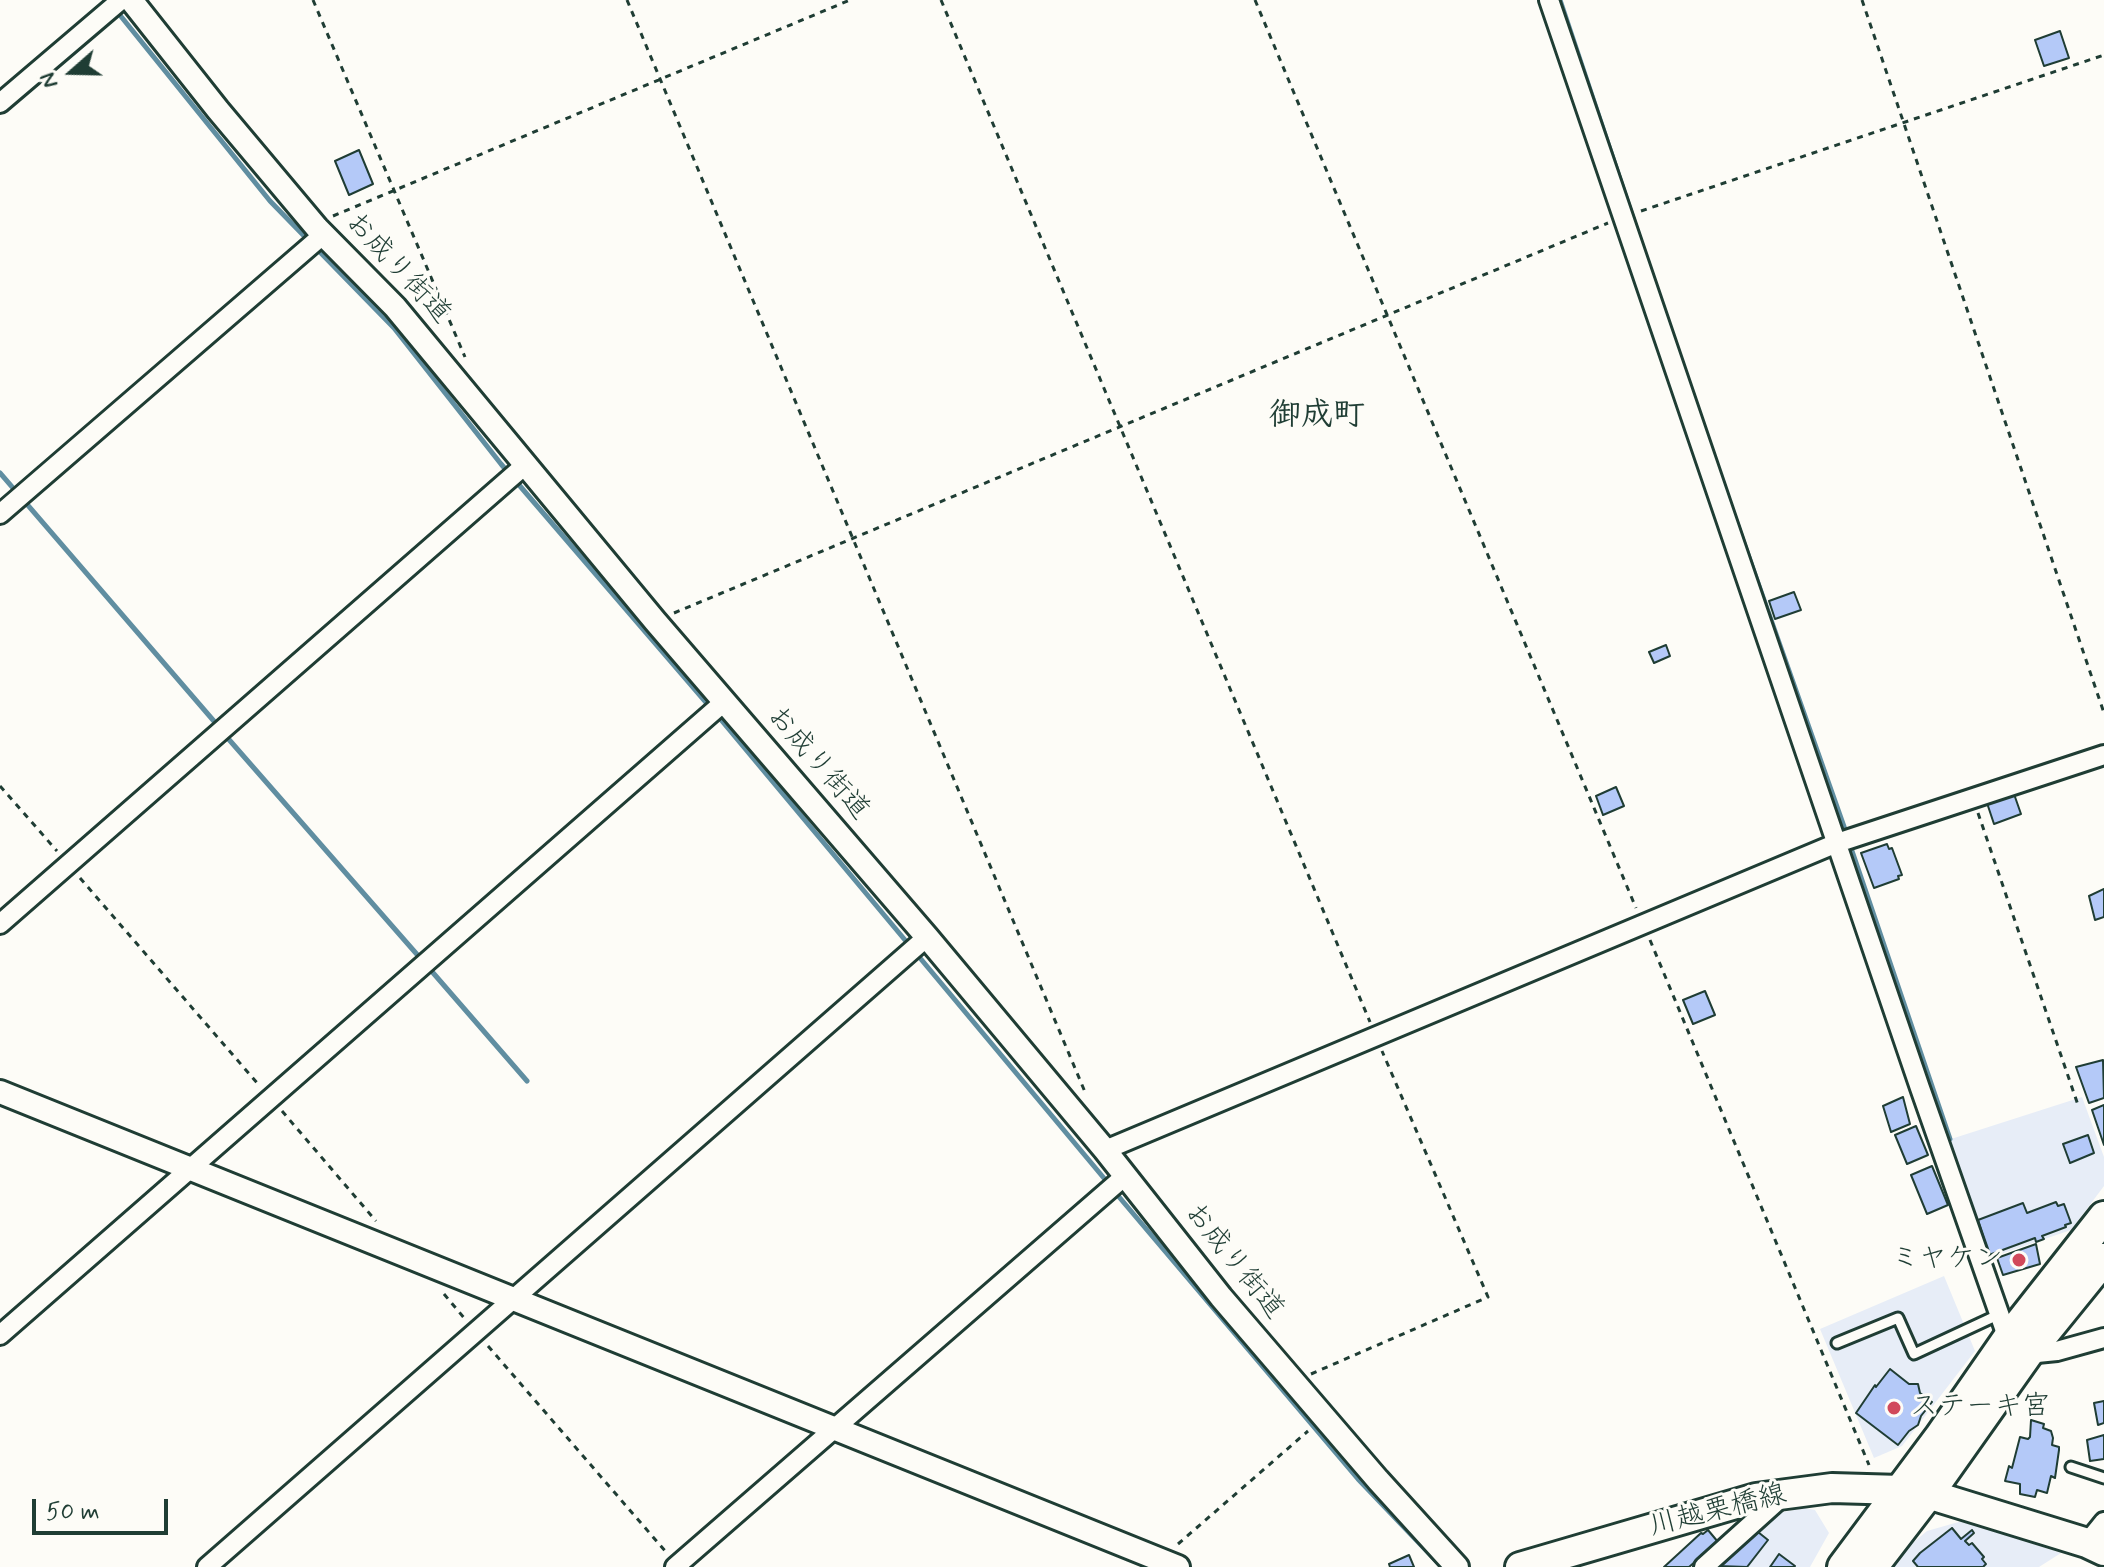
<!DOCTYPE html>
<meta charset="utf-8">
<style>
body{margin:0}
#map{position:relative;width:2104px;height:1567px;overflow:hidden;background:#fdfcf7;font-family:Mynerve,sans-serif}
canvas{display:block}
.north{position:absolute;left:32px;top:32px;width:80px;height:80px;-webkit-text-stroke:6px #fdfcf7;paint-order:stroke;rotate:250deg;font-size:22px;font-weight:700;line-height:32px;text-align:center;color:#1f3d34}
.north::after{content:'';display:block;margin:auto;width:28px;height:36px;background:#1f3d34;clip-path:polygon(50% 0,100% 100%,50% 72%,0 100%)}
.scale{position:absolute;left:32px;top:1499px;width:136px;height:36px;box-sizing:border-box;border:4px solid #1f3d34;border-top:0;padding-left:10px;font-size:24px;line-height:28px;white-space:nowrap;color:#1f3d34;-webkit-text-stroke:6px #fdfcf7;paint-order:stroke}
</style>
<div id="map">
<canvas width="2104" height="1567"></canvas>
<div class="north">N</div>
<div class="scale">50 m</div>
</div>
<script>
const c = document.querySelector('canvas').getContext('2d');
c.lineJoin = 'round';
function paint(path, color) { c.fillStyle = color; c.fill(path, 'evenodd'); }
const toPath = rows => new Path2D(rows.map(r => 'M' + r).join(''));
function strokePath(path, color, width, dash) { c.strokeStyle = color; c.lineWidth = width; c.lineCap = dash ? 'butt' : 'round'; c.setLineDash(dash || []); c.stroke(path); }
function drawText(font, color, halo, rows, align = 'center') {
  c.font = font + ' Mynerve,"Klee One",sans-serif'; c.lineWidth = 6; c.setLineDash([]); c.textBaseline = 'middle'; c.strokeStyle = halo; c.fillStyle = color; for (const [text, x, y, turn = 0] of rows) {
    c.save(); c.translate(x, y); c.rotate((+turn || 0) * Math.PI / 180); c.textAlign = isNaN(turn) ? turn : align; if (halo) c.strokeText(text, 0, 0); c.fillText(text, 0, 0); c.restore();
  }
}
paint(toPath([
 [2082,1097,2104,1157,2104,1186,2071,1230,1989,1258,1948,1140],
 [1944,1276,1975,1351,1902,1446,1874,1458,1820,1329],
 [1805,1508,1815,1510,1829,1533,1810,1567,1713,1567,1778,1513],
 [1962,1521,2061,1553,2039,1567,1891,1567,1909,1546,1927,1531]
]), '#e7edf7');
strokePath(toPath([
 [1560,0,1660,299],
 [115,9,270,201,309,241],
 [316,248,394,328,501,464,710,707],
 [0,473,219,727],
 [1728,498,1847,835],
 [717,715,1108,1183],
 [225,735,421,959],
 [1850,845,1950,1139],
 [428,967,527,1081],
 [1114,1191,1358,1479,1442,1567]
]), '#608ea1', 5);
const building = toPath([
 [2060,31,2069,58,2044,66,2035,40,2060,31],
 [359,150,373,184,349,195,335,161,359,150],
 [1794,592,1801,610,1775,619,1769,601,1794,592],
 [1666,645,1670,656,1654,663,1649,652,1666,645],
 [1616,787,1624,806,1603,815,1596,796,1616,787],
 [2014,794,2021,814,1994,824,1987,803,2014,794],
 [1887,844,1889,849,1892,848,1902,875,1898,876,1899,879,1874,888,1861,853,1887,844],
 [2104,889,2104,917,2095,920,2089,896,2104,889],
 [1705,991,1715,1015,1693,1024,1683,1000,1705,991],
 [2103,1060,2104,1098,2089,1103,2076,1067,2103,1060],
 [1903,1097,1910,1124,1891,1132,1883,1106,1903,1097],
 [2104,1105,2104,1145,2092,1110,2104,1105],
 [1916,1126,1928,1155,1907,1164,1895,1135,1916,1126],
 [2088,1135,2094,1153,2070,1163,2063,1144,2088,1135],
 [1932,1166,1948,1205,1927,1214,1911,1175,1932,1166],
 [2056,1202,2058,1206,2064,1204,2071,1223,2065,1225,2066,1227,2042,1236,2044,1239,2036,1242,2035,1238,1989,1255,1978,1220,2023,1203,2027,1213,2056,1202],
 [2036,1244,2040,1264,2003,1275,1997,1258,2036,1244],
 [1890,1369,1909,1384,1918,1384,1920,1393,1932,1402,1921,1416,1918,1425,1909,1431,1898,1445,1856,1413,1875,1385,1876,1387,1890,1369],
 [2104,1401,2104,1423,2098,1425,2094,1403,2104,1401],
 [2031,1420,2044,1424,2043,1428,2051,1431,2053,1438,2052,1445,2059,1447,2059,1450,2055,1478,2051,1476,2047,1493,2037,1490,2035,1497,2020,1494,2020,1484,2005,1481,2009,1466,2012,1468,2020,1437,2028,1439,2030,1437,2031,1420],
 [2104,1435,2104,1459,2090,1461,2087,1440,2104,1435],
 [1952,1528,1961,1539,1972,1530,1974,1533,1965,1541,1969,1545,1972,1543,1984,1557,1982,1559,1986,1564,1983,1567,1918,1567,1913,1561,1920,1553,1952,1528],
 [1708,1530,1718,1542,1689,1567,1664,1567,1701,1533,1703,1534,1708,1530],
 [1758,1532,1768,1540,1747,1567,1717,1566,1758,1532],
 [1779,1554,1795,1566,1794,1567,1770,1567,1779,1554],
 [1409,1555,1414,1567,1390,1567,1389,1564,1409,1555]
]);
paint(building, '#b4c9f8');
strokePath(building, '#1f3d34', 2);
const service = toPath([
 [1837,1343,1898,1318,1914,1354,2000,1314],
 [2071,1467,2104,1478]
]);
const minor = toPath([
 [1549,0,1920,1088,2008,1339],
 [0,103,121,0],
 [0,514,324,234],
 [0,924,524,466],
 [1105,1150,1837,843,2104,755],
 [0,1335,724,702],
 [2027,1354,2057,1351,2104,1338],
 [2087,1543,2104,1522],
 [207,1567,927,937],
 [675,1567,1125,1176],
 [1704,1567,1785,1494]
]);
const tertiary = toPath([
 [131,0,218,110,317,228,395,307,655,621,927,937,1105,1150,1221,1297,1378,1480,1457,1567],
 [0,1092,1178,1567]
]);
const primary = toPath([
 [1520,1567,1756,1498,1832,1488,1901,1490,1928,1494,2087,1543,2104,1551]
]);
const trunk = toPath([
 [1843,1567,1940,1437,2008,1339,2104,1217],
 [1872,1567,1928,1494,2027,1354,2104,1259]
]);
strokePath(service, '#1f3d34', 15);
strokePath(minor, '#1f3d34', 24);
strokePath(tertiary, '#1f3d34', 28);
strokePath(primary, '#1f3d34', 34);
strokePath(trunk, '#1f3d34', 36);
strokePath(toPath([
 [313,0,465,357],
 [627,0,1085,1092],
 [941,0,1370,1022],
 [1255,0,1636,908],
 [1862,0,2104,713],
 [1641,211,2104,55],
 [333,216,850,0],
 [674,613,1608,223],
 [0,786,57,851],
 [1978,813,2078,1105],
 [80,878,258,1084],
 [1650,940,1869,1465],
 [282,1111,376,1221],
 [444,1294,465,1319],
 [488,1346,666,1552],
 [1311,1374,1488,1297,1382,1051],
 [1178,1544,1308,1431]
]), '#1f3d34', 3, [6, 6]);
strokePath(service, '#fdfcf7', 9);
strokePath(minor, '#fdfcf7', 18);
strokePath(tertiary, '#fdfcf7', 22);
strokePath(primary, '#fdfcf7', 28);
strokePath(trunk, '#fdfcf7', 30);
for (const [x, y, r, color] of [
 [2019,1260,8,"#d1495b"],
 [1894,1408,8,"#d1495b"]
]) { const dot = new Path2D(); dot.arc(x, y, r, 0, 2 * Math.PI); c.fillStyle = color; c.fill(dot); strokePath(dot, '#fdfcf7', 3); }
drawText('28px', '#1f3d34', '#fdfcf7', [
 ["お成り街道",397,269,47],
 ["お成り街道",817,764,49],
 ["お成り街道",1233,1262,51],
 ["川越栗橋線",1718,1512,-14]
]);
drawText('28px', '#1f3d34', '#fdfcf7', [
 ["ミヤケン",2003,1260],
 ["ステーキ宮",1910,1408,"left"]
], 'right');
drawText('bold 32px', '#1f3d34', '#fdfcf7', [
 ["御成町",1317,417]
]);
</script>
